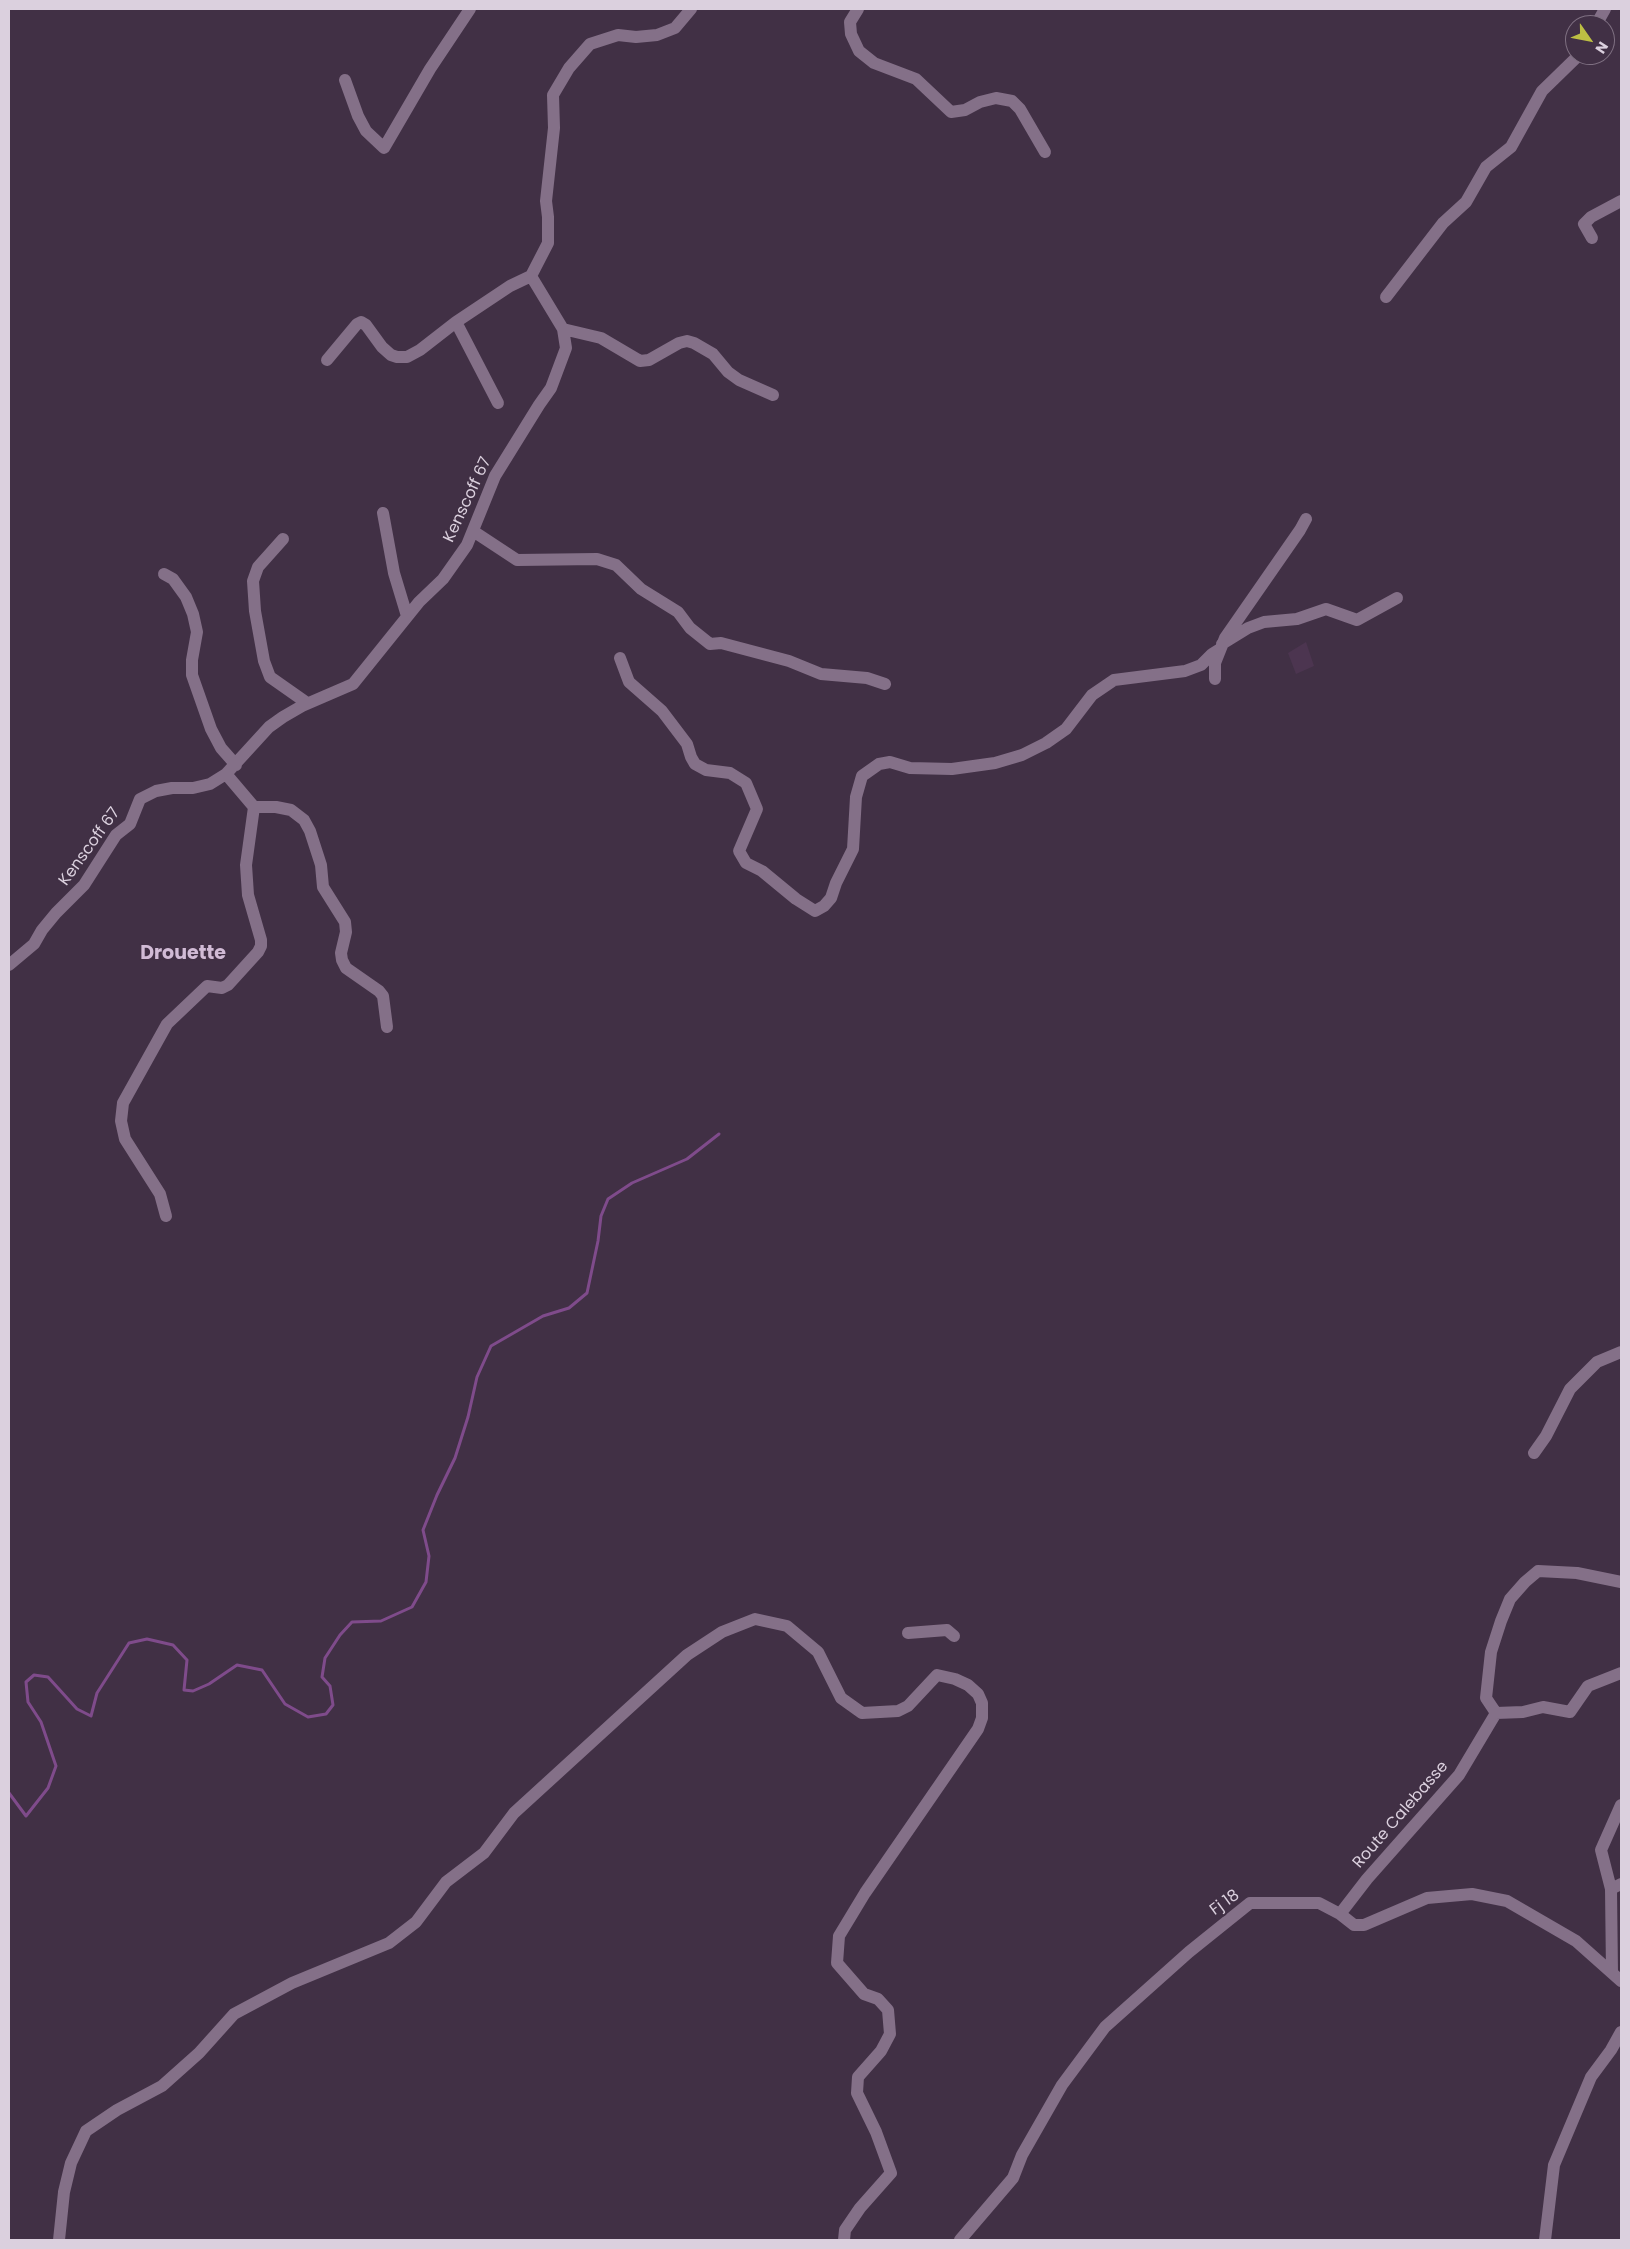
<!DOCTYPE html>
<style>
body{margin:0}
#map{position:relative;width:1630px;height:2249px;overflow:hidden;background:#413045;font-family:Poppins,sans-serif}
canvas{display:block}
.frame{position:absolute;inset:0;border:10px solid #dbd0de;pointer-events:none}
.north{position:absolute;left:1565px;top:15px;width:50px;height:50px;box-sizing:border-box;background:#413045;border:1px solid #7f7082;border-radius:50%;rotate:123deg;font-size:14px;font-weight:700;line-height:20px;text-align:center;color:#dbd0de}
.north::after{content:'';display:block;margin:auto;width:18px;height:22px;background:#bdbf43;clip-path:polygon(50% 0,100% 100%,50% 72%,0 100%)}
</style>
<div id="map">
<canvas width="1630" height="2249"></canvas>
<div class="frame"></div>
<div class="north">N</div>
</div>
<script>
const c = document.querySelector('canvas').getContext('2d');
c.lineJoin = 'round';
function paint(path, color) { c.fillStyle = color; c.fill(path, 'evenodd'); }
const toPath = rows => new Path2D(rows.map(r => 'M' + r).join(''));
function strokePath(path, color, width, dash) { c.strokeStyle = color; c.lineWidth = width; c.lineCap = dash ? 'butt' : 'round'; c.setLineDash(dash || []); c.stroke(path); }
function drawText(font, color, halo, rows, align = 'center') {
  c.font = font + ' Poppins,sans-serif'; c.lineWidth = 4; c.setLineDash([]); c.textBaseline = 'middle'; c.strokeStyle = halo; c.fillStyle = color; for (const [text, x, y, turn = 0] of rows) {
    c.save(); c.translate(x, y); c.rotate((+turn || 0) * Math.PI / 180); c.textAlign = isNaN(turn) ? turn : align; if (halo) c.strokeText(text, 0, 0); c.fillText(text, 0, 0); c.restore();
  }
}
paint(toPath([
 [1306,642,1314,666,1296,674,1288,653]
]), '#4c3550');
strokePath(toPath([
 [9,1793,26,1816,48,1788,56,1766,41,1722,28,1702,26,1682,34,1675,48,1677,77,1709,91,1716,97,1693,129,1643,147,1639,173,1645,187,1660,184,1690,193,1691,209,1684,237,1665,262,1670,285,1704,308,1717,326,1714,333,1705,330,1686,322,1677,325,1658,340,1635,352,1622,381,1621,412,1607,426,1582,429,1556,423,1530,437,1495,455,1458,468,1417,477,1377,491,1346,543,1316,569,1308,587,1293,598,1241,601,1216,608,1199,632,1183,687,1159,719,1134]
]), '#7f4b8b', 3);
strokePath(toPath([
 [858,9,850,22,851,34,859,51,874,63,916,79,951,112,965,110,980,102,996,98,1012,101,1020,109,1045,152],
 [1596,25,1605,9],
 [345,80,358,116,366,131,384,148,430,69,470,9],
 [1592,238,1584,224,1591,217,1621,201],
 [1386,297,1443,223,1466,202,1486,167,1511,147,1542,91,1579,55],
 [456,322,498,403],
 [563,329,601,338,640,361,649,360,679,343,687,341,694,343,713,354,728,372,739,380,773,395],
 [327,360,357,324,361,322,366,325,382,347,391,355,397,357,407,357,420,350,456,322,510,286,531,276],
 [383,513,394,573,407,616],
 [473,531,517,560,597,559,616,565,641,589,678,612,690,628,710,644,721,643,789,661,821,674,867,678,885,684],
 [283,539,258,567,253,581,255,611,264,661,270,677,307,703],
 [164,574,173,579,186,597,193,614,197,632,192,660,192,675,211,729,221,748,236,765],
 [1222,644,1248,628,1264,622,1297,619,1326,609,1357,620,1397,598],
 [620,658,629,682,662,711,687,744,691,757,695,764,706,770,730,773,746,783,757,809,739,851,746,863,762,871,796,899,815,911,824,906,831,898,836,883,853,849,856,797,862,776,879,764,890,762,910,768,952,769,995,763,1022,755,1046,743,1066,729,1092,695,1114,680,1185,671,1201,665,1212,654,1220,649],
 [1215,679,1215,663,1225,638,1300,530,1306,519],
 [254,807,276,807,291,810,304,820,310,831,321,865,323,887,345,922,346,932,341,953,342,960,346,968,379,991,383,996,387,1027],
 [9,965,34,944,42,930,56,913,84,885,116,835,130,824,140,799,156,791,172,788,193,788,210,784,226,774,269,727,283,717,302,706,353,684,419,602,443,579,467,545,495,476,539,405,551,388,566,348,563,329,531,276,548,243,548,217,546,201,554,128,553,95,569,68,590,44,618,35,636,37,657,35,675,28,691,9],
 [166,1216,160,1194,125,1139,121,1121,123,1103,167,1024,207,986,222,988,228,985,258,952,261,946,261,940,248,895,246,865,254,807,226,774],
 [1534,1453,1546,1436,1570,1389,1597,1362,1621,1352],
 [908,1633,947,1630,954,1636],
 [1496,1713,1523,1712,1543,1707,1570,1712,1588,1686,1621,1673],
 [1611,1889,1601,1850,1621,1805],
 [1340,1914,1367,1879,1459,1775,1496,1713,1486,1698,1491,1652,1501,1621,1510,1599,1525,1582,1538,1571,1577,1573,1621,1582],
 [1612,1973,1611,1889,1621,1884],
 [59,2240,64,2192,71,2163,86,2131,117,2110,162,2086,199,2053,234,2014,292,1983,389,1943,416,1922,446,1882,484,1853,514,1813,687,1655,722,1632,755,1619,787,1626,818,1652,841,1698,862,1713,898,1711,908,1706,937,1675,955,1679,968,1685,978,1694,982,1703,982,1718,978,1729,865,1893,839,1936,837,1963,864,1994,878,1999,888,2010,890,2034,881,2051,858,2077,857,2093,876,2132,891,2173,860,2208,845,2230,844,2240],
 [960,2240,1013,2178,1022,2155,1062,2085,1105,2027,1189,1952,1250,1903,1319,1903,1340,1914,1354,1925,1364,1925,1427,1898,1472,1894,1507,1901,1576,1941,1621,1981],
 [1545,2240,1554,2165,1591,2077,1611,2050,1621,2032]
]), '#847088', 12);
drawText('16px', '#dbd0de', '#413045', [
 ["Kenscoff 67",468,500,-65],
 ["Kenscoff 67",90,847,-54],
 ["Route Calebasse",1401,1815,-49],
 ["Fj 18",1225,1903,-36]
]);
drawText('bold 19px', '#d1bbd6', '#413045', [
 ["Drouette",183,954]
]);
</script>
